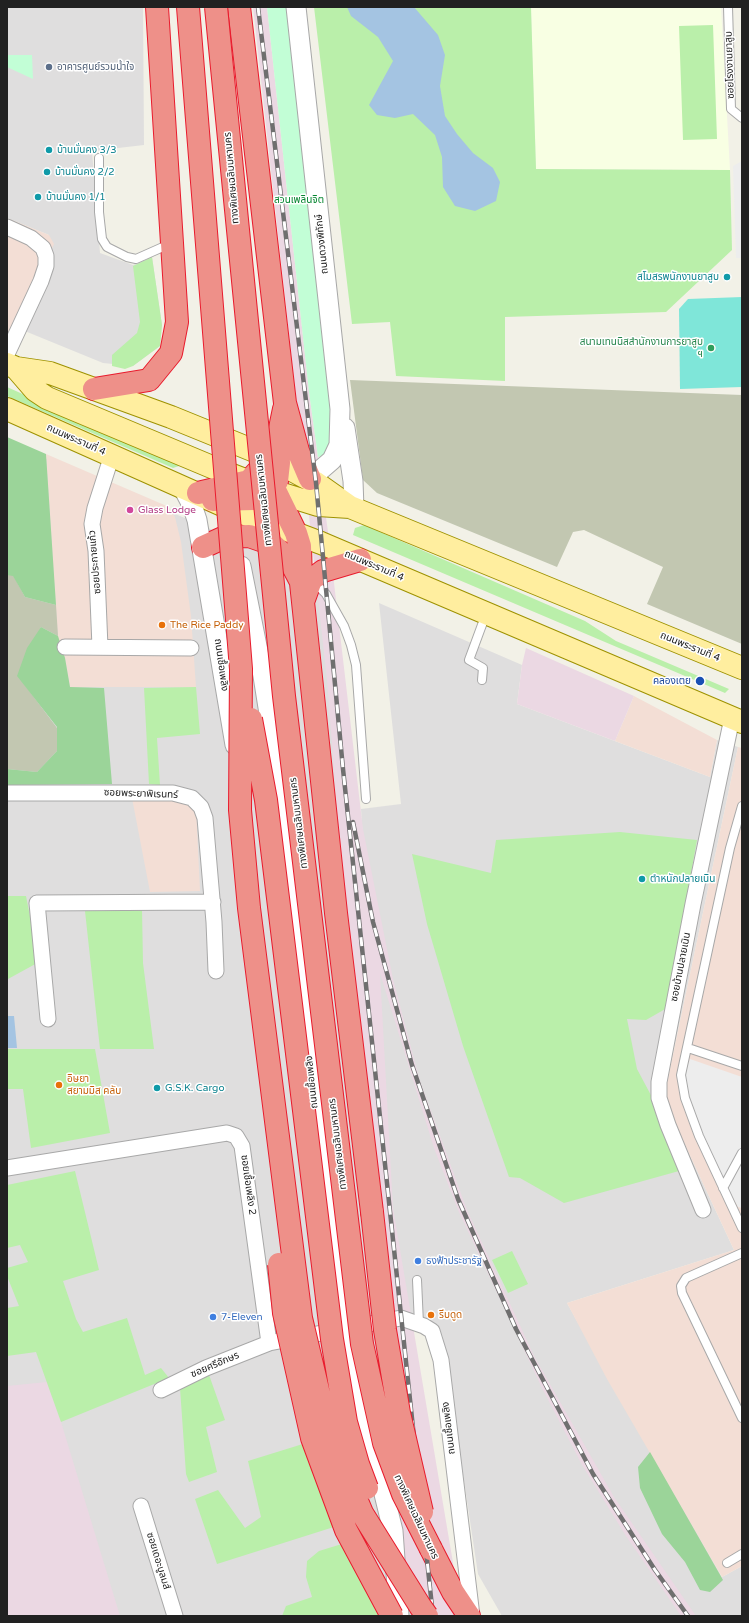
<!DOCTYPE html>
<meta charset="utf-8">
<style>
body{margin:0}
#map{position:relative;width:749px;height:1623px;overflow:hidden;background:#f2f1e7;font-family:"Varela Round",sans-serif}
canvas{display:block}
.frame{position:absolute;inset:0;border:8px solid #212121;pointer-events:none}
</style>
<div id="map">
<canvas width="749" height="1623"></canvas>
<div class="frame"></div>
</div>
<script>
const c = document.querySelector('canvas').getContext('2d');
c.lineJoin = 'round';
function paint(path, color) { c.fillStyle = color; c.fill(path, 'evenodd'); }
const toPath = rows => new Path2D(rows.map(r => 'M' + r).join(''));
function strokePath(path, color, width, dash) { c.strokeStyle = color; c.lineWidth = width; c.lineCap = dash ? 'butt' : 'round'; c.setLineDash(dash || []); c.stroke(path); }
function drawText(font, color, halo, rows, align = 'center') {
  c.font = font + ' "Varela Round","Noto Sans Thai",sans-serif'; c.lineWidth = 3; c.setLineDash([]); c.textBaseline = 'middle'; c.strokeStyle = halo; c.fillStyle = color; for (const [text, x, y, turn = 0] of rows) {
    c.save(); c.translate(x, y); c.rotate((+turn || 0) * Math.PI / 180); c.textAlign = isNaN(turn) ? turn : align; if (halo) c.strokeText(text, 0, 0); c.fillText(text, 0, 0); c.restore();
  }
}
paint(toPath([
 [7,7,143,7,144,145,92,151,100,253,133,265,152,257,162,325,160,346,133,366,103,363,15,327,49,235,7,218],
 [7,442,332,581,367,906,361,809,401,804,379,603,522,665,517,704,710,777,717,740,738,747,667,1083,673,1119,734,1250,567,1303,722,1577,742,1566,742,1616,502,1616,478,1574,442,1335,429,1323,412,1319,443,1616,7,1616]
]), '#dfdede');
paint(toPath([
 [7,218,49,235,54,244,7,340],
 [46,454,169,507,175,517,181,542,191,616,196,687,70,687,65,658,58,640],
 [634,696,717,740,710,777,615,741],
 [738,747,742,748,742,1566,722,1577,607,1379,567,1303,734,1250,673,1119,667,1103,667,1083],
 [175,797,196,807,200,891,150,892,132,798]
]), '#f3ded5');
paint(toPath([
 [253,7,267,7,309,392,328,532,363,829,393,979,419,1078,467,1210,534,1356,614,1497,696,1616,681,1616,626,1536,582,1465,542,1388,458,1210,434,1148,380,973,393,1208,462,1616,411,1616,374,1331,359,1045,338,821,327,680],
 [526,648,634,696,615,741,517,704,522,665],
 [47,1382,61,1422,120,1616,7,1616,7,1386]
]), '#ebd8e3');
paint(toPath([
 [531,7,721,7,730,170,536,169]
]), '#f8ffe3');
paint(toPath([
 [350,380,742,395,742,644,647,604,663,567,584,530,573,532,557,567,377,493,363,480],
 [7,575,13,575,25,597,56,605,58,636,41,627,18,676,57,728,57,751,37,772,7,769]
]), '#c2c7b1');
paint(toPath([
 [314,7,531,7,536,169,730,170,732,250,666,312,505,317,505,381,396,376,390,322,352,324],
 [713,25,717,139,683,140,679,26],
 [152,257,162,325,160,346,133,366,125,369,112,366,112,355,137,333,140,322,133,266],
 [7,387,179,464,179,466,173,468,7,396],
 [364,525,585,621,616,641,729,689,725,693,353,535,355,528],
 [196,687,200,734,157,738,160,785,149,784,144,688],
 [620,832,697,840,667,1008,646,1020,627,1019,637,1069,653,1099,679,1171,564,1203,520,1178,509,1177,463,1046,427,924,412,854,491,873,496,840],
 [7,896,26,896,39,962,8,979,7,984],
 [142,909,143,963,154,1049,100,1049,85,911],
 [7,1049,95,1049,110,1133,31,1148,23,1089,7,1089],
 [75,1171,99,1270,63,1281,76,1319,83,1332,127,1318,145,1375,161,1368,169,1378,61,1422,36,1352,7,1356,7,1308,19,1306,7,1276,7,1268,28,1262,20,1245,7,1248,7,1185],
 [512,1251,528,1284,508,1293,492,1260],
 [208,1372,225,1420,206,1427,217,1472,189,1482,186,1474,180,1388],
 [306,1443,337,1526,217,1564,195,1499,218,1490,245,1528,261,1517,248,1461],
 [345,1543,382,1616,282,1616,286,1606,312,1597,306,1577,307,1561,319,1551]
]), '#baefaa');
paint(toPath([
 [7,437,46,454,56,605,25,597,13,576,7,575],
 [41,627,58,636,65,658,70,687,104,688,112,784,7,785,7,769,37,772,57,751,57,727,17,676,27,648],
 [650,1452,723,1580,710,1592,700,1590,685,1562,662,1534,640,1488,638,1467]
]), '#9bd499');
paint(toPath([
 [267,7,289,7,331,399,330,454,318,457,309,392],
 [7,55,32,55,33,79,7,67]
]), '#c2fed6');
paint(toPath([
 [742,297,742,387,680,389,679,309,688,299]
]), '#7fe6d9');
paint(toPath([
 [742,161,742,258,736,258,733,166],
 [690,1059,742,1077,742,1208,738,1207,690,1118,679,1087]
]), '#ededed');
paint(toPath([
 [347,7,414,7,438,35,445,55,440,86,445,116,457,134,473,153,493,168,500,182,496,201,475,211,455,206,443,187,442,157,435,135,413,114,395,118,377,115,369,105,393,61,378,37,351,16],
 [7,1016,14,1016,17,1048,7,1048]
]), '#a4c4e2');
const service = toPath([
 [728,7,731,109,742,118],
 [99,158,99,212,102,239,107,247,127,257,136,259,172,243],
 [312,580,326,594,344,626,351,645,356,665,366,799],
 [482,680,483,668,469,660,486,614],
 [742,806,730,848,681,1075,685,1098,699,1136,742,1228],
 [688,1048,742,1066],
 [723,1188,742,1153],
 [742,1253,686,1278,681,1286,682,1293,742,1418],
 [417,1280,419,1324],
 [727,1563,742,1554]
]);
const minor = toPath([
 [7,227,31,238,43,248,46,256,46,266,41,281,7,354],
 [65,647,191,648],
 [100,647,96,551,92,524,95,508,112,455],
 [7,793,173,793,192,798,201,807,205,818,214,922,216,971],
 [48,1019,37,903,213,902],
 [7,1168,227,1133,236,1136,242,1146,269,1343,401,1318,424,1326,432,1331,441,1360,472,1616],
 [703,1210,668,1125,659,1098,659,1082,693,904,732,718],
 [161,1390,206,1368,269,1343],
 [141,1506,175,1616]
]);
const tertiary = toPath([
 [296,7,340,409,339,445,332,460,310,479],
 [345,428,353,481,354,508],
 [182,486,192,505,197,520,235,745],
 [241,566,263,676,288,833,314,1103,344,1329,393,1531,399,1616]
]);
const primary = toPath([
 [7,364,16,368,50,373,171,417,262,454,316,483,350,507,742,668],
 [16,368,35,390,47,398,219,470,276,492,318,505,350,507],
 [7,409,229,508,321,543,742,722]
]);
const motorway = toPath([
 [239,7,285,403,298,451,310,479],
 [94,389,149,380,171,353,177,322,157,7],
 [276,492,296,533,300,546,301,583,336,913,372,1212],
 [198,493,249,481,270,458,278,438,284,409],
 [213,500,254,499,277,481,279,463,278,443],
 [203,547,225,537,249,536,272,544,290,561,301,582],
 [303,602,311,580,323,571,360,560],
 [431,1549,453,1592,469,1616]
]);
strokePath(service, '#a8a8a8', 10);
strokePath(minor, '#a8a8a8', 17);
strokePath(tertiary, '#a8a8a8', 21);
strokePath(primary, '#9e9200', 24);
strokePath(motorway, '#e91b2d', 24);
strokePath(service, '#fff', 8);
strokePath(minor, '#fff', 15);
strokePath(tertiary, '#fff', 19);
strokePath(primary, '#ffee9f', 22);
strokePath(motorway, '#ee9089', 22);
const rail = toPath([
 [258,7,316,483,343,769,433,1616],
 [353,822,373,922,412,1065,458,1199,516,1329,593,1474,655,1570,688,1616]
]);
strokePath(rail, '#6f6f6f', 4.5);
strokePath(rail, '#fff', 3, [9]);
const motorwayBridge = toPath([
 [188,7,241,669,240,810,249,908,301,1318,328,1432,362,1513,420,1606,427,1616],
 [216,7,284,696,362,1344,384,1443,403,1494,431,1549],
 [251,719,266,800,332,1339,346,1422,358,1464,367,1488],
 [372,1212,385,1330,399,1413,422,1512],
 [279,1264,284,1313,312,1438,346,1530,392,1616]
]);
strokePath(motorwayBridge, '#e91b2d', 24, []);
strokePath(motorwayBridge, '#ee9089', 22);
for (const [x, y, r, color] of [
 [49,67,4,"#5c6f8a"],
 [49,150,4,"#0f9aa8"],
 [47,172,4,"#0f9aa8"],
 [38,197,4,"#0f9aa8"],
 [727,277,4,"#0f9aa8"],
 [711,348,4,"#2e9e5b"],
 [130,510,4,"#d1479c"],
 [162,625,4,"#e8710a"],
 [700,681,5,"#1a4fb4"],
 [642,879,4,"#0f9aa8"],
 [59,1085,4,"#e8710a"],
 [157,1088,4,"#0f9aa8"],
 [418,1261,4,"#3f7fe0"],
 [431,1315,4,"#e8710a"],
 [213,1317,4,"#3f7fe0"]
]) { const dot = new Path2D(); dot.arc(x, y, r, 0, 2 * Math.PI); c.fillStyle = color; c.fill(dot); strokePath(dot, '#fff', 1.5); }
drawText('10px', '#212121', '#fff', [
 ["ซอยโรงงานยาสูบ",730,65,-92],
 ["ทางพิเศษเฉลิมมหานคร",232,178,-95],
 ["ถนนดวงพิทักษ์",322,244,-96],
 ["ถนนพระรามที่ 4",76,440,24],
 ["ทางพิเศษเฉลิมมหานคร",264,500,-96],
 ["ซอยประกายแก้ว",95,562,-95],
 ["ถนนพระรามที่ 4",374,566,23],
 ["ถนนพระรามที่ 4",690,647,22],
 ["ถนนเชื้อเพลิง",221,665,82],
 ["ซอยพระยาพิเรนทร์",141,794,2],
 ["ทางพิเศษเฉลิมมหานคร",299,823,-97],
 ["ซอยบ้านปลายเนิน",681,967,-79],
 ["ถนนเชื้อเพลิง",312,1082,-96],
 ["ทางพิเศษเฉลิมมหานคร",338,1144,-97],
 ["ซอยเชื้อเพลิง 2",248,1185,82],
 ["ซอยศรีอักษร",215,1365,-23],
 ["ถนนเชื้อเพลิง",449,1428,-97],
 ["ทางพิเศษเฉลิมมหานคร",416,1517,65],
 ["ซอยเดอะบูลมส์",158,1561,73]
]);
drawText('10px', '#4e5e75', '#fff', [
 ["อาคารศูนย์รวมน้ำใจ",57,67]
], 'left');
drawText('10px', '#0d838f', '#fff', [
 ["บ้านมั่นคง 3/3",57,150],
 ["บ้านมั่นคง 2/2",55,172],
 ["บ้านมั่นคง 1/1",46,197],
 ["สโมสรพนักงานยาสูบ",719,277,"right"],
 ["ตำหนักปลายเนิน",650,879],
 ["G.S.K. Cargo",165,1088]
], 'left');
drawText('10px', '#04852f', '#fff', [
 ["สวนเพลินจิต",299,200]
]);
drawText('10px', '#27864d', '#fff', [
 ["สนามเทนนิสสำนักงานการยาสูบ",703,342],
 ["ฯ",703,354]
], 'right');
drawText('10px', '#b23c85', '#fff', [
 ["Glass Lodge",138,510]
], 'left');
drawText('10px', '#c56008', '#fff', [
 ["The Rice Paddy",170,625],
 ["อิษยา",67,1079],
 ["สยามมิส คลับ",67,1091],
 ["รีบดูด",439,1315]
], 'left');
drawText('10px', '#164399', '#fff', [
 ["คลองเตย",691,681]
], 'right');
drawText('10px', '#366cbe', '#fff', [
 ["ธงฟ้าประชารัฐ",426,1261],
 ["7-Eleven",221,1317]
], 'left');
</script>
